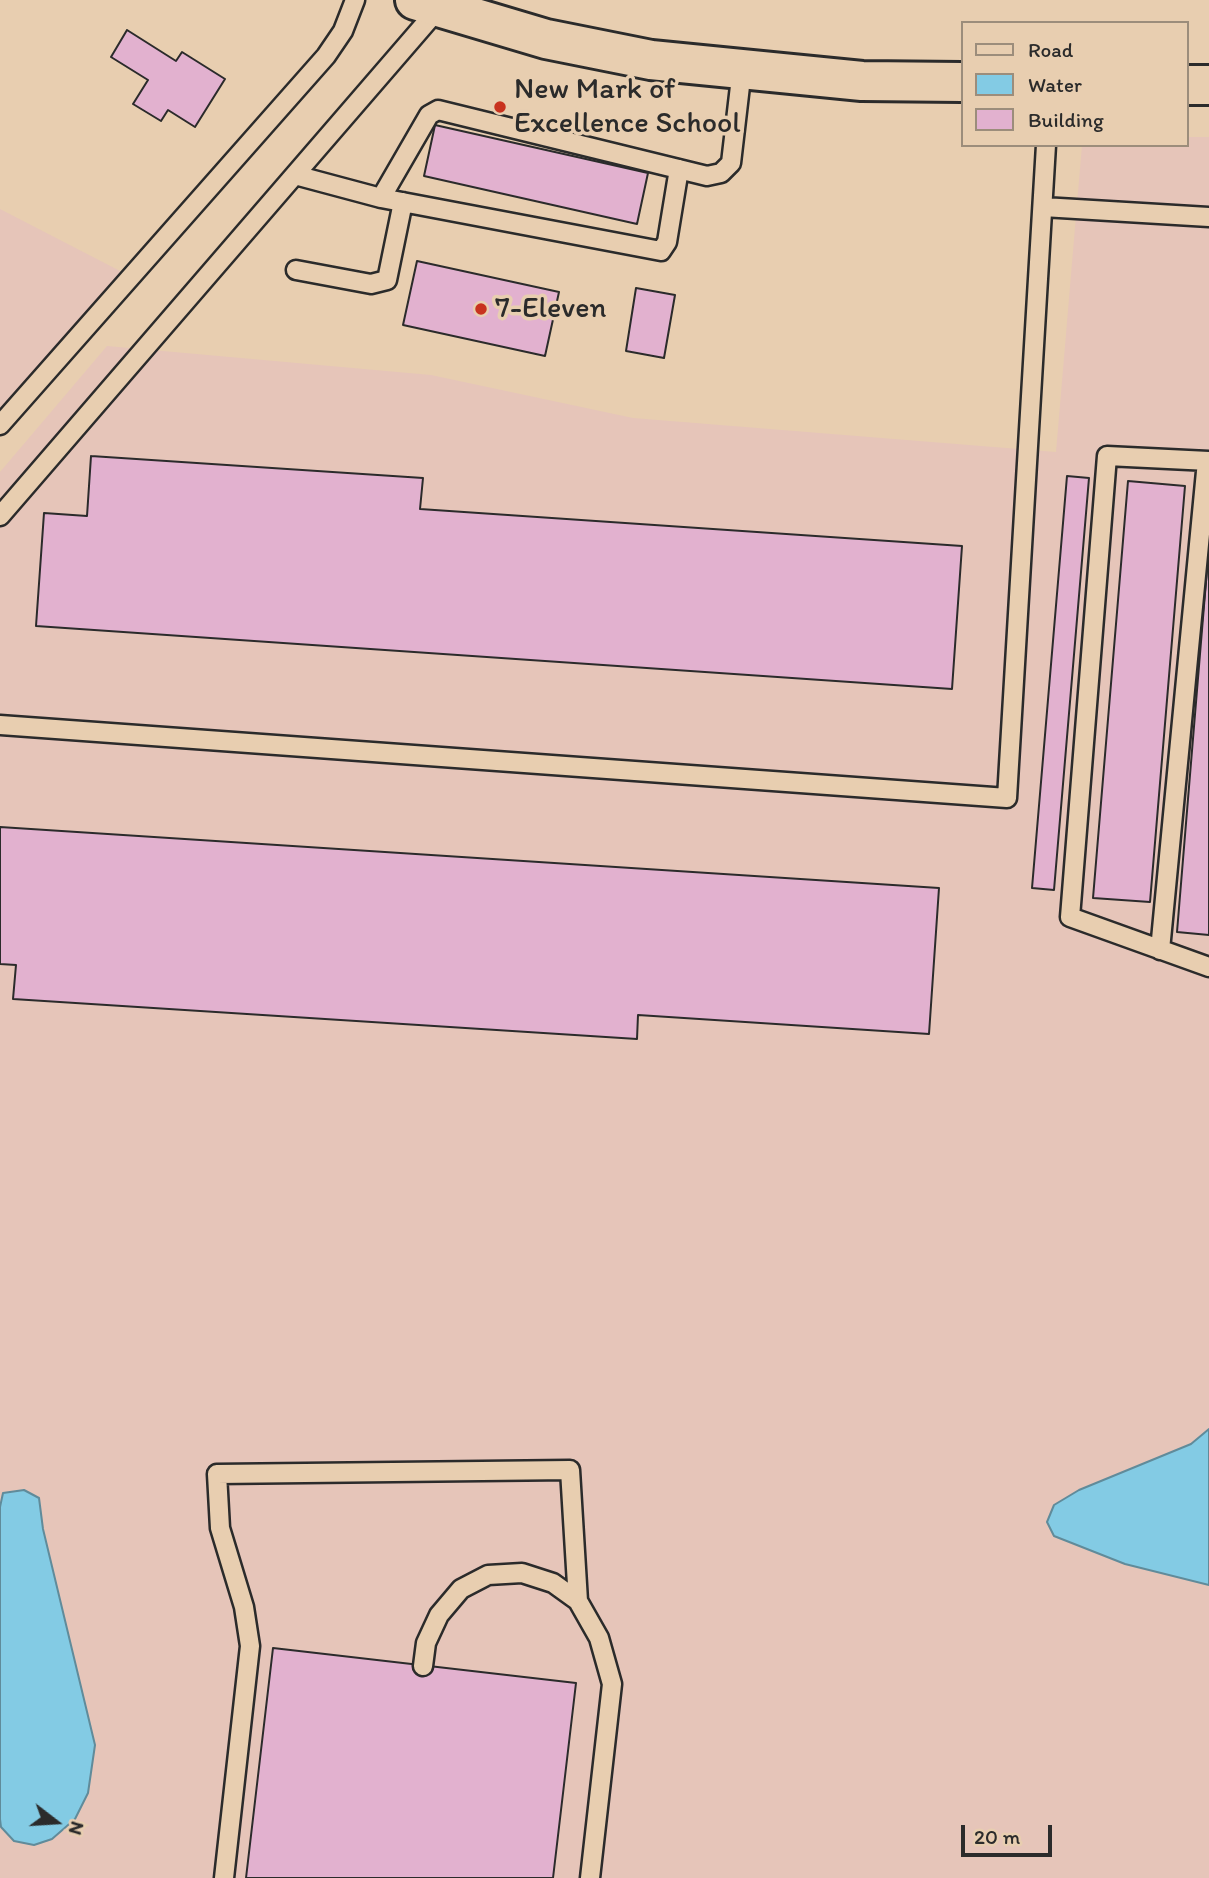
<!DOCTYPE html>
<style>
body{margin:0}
#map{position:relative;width:1209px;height:1878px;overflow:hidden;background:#e8ceb0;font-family:Itim,sans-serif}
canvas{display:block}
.legend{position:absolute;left:961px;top:21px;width:228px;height:126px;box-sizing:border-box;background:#e8ceb0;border:2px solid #9c8d7b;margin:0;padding:9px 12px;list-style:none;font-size:21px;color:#2b2b2b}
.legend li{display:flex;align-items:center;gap:14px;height:35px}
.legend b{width:35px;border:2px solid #9c8d7b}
.north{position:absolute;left:21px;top:1787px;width:70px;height:70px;-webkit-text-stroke:5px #e8ceb0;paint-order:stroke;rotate:107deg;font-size:19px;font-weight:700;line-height:28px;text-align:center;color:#2b2b2b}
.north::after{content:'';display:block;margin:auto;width:24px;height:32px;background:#2b2b2b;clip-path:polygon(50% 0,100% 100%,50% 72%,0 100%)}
.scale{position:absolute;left:961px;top:1825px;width:91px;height:32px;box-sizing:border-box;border:4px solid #2b2b2b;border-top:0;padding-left:9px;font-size:21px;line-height:24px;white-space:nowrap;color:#2b2b2b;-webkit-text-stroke:5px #e8ceb0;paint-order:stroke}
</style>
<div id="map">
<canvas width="1209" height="1878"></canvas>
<ul class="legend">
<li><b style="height:9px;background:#e8ceb0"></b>Road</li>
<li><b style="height:19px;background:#83cbe4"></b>Water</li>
<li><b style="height:19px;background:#e2b1cf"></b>Building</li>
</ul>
<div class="north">N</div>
<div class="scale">20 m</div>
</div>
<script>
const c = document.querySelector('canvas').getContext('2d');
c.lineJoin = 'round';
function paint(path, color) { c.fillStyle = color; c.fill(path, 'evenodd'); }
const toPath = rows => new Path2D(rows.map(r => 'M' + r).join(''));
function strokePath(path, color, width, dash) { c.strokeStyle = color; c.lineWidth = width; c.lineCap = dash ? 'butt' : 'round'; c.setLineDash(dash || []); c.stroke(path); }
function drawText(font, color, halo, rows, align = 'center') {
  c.font = font + ' Itim,sans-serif'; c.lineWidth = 7; c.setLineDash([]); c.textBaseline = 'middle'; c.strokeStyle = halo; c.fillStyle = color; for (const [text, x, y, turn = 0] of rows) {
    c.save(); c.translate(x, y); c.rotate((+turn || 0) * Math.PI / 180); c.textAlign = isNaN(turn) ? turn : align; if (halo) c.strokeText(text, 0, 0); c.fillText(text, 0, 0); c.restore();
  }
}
paint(toPath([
 [1186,137,1209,137,1209,1878,0,1878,0,472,107,346,431,375,633,418,1056,452,1082,145,1186,145],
 [0,209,124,273,0,411]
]), '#e6c5b9');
const water = toPath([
 [1209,1429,1209,1585,1125,1564,1054,1536,1047,1522,1054,1505,1079,1490,1191,1444,1209,1429],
 [24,1490,39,1498,43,1529,95,1745,88,1793,75,1819,52,1839,34,1845,14,1841,1,1827,0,1819,0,1507,3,1493,24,1490]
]);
paint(water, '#83cbe4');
strokePath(water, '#608b9a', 2);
const building = toPath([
 [127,30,176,61,182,52,225,79,195,127,168,110,161,121,133,104,148,80,111,57,127,30],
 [435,125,648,173,637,224,424,176,435,125],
 [417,261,559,292,545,356,403,325,417,261],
 [636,288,675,295,664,358,626,351,636,288],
 [91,456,423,478,420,509,962,546,952,689,36,626,44,513,87,516,91,456],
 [1067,476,1089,478,1054,890,1032,888,1067,476],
 [1128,481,1185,486,1150,902,1093,898,1128,481],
 [1209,545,1209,935,1177,932,1209,545],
 [0,827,939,888,929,1034,638,1015,637,1039,13,999,16,965,0,964,0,827],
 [273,1648,576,1683,553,1878,246,1878,273,1648]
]);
paint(building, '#e2b1cf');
strokePath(building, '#2b2b2b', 2);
const lane = toPath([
 [295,175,381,198,429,115,438,110,707,176,721,173,731,163,742,69],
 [381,198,661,251,667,242,679,169],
 [1043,207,1209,217],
 [296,270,371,284,387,280,403,202],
 [0,425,326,56,343,31,355,0],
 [1209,461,1107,456,1070,917,1209,967],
 [0,516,438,9],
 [0,725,1007,798,1046,145],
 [1160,950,1207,461],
 [423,1666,426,1643,439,1615,461,1589,488,1575,522,1573,553,1583,578,1601,599,1638,612,1684,590,1878],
 [224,1878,250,1646,244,1607,220,1528,217,1474,570,1470,578,1601]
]);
const primary = toPath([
 [415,0,546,39,651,60,862,81,962,82],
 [1186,85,1209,85]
]);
strokePath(lane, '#2b2b2b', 23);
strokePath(primary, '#2b2b2b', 44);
strokePath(lane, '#e8ceb0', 18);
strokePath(primary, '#e8ceb0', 38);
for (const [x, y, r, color] of [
 [500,107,7,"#c8321e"],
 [481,309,7,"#c8321e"]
]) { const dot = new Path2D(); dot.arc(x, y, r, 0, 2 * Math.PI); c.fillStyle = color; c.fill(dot); strokePath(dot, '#e8ceb0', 2.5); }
drawText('30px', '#2b2b2b', '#e8ceb0', [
 ["New Mark of",514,90],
 ["Excellence School",514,124],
 ["7-Eleven",495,309]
], 'left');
</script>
